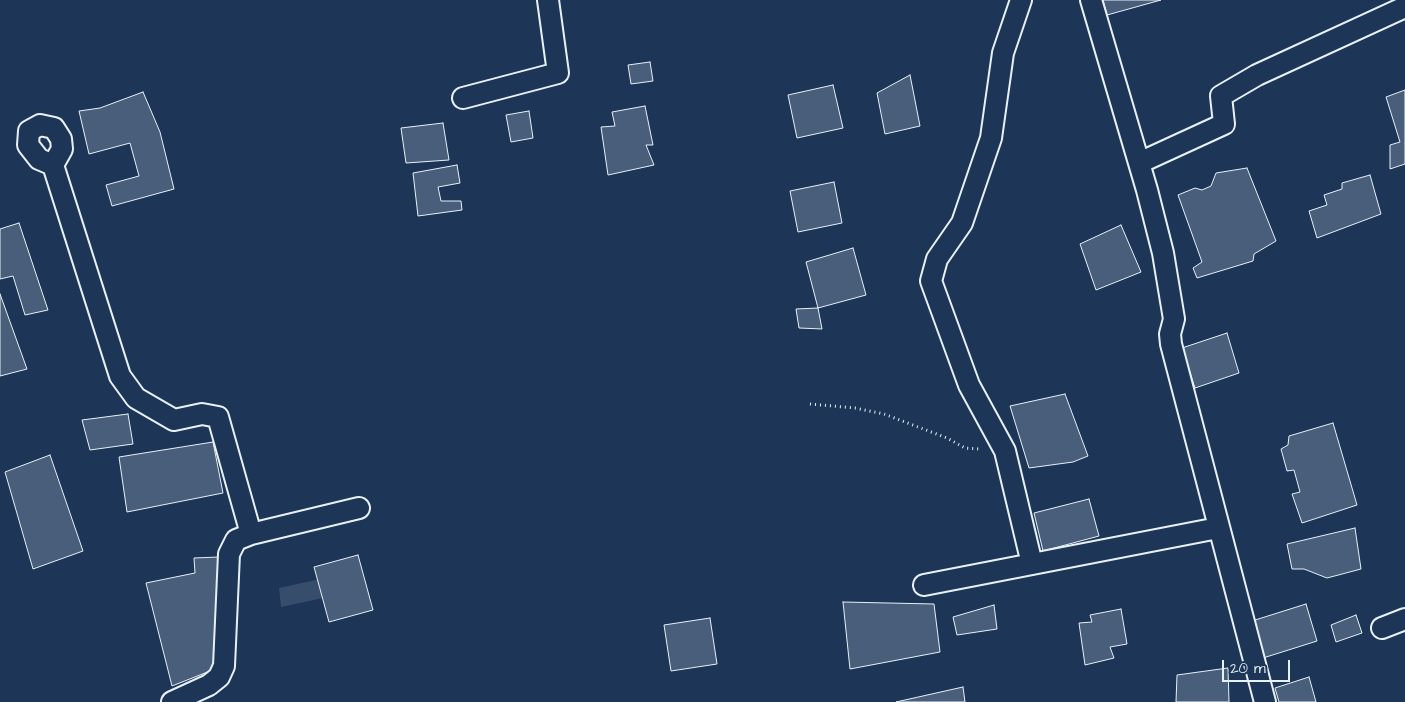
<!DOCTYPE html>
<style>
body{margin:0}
#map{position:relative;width:1405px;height:702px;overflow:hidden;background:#1d3557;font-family:"Architects Daughter",sans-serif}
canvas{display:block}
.scale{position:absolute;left:1222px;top:660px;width:68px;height:22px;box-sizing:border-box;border:2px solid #e8f1f8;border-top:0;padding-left:6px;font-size:15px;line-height:18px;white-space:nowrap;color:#e8f1f8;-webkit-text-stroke:4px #1d3557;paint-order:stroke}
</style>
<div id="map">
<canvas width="1405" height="702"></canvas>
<div class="scale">20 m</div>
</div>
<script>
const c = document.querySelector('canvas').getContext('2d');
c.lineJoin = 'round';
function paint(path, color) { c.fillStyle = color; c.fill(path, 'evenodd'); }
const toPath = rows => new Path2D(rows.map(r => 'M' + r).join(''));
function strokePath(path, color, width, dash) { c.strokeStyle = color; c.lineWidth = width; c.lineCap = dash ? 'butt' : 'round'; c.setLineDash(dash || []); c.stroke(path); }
paint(toPath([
 [320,579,323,598,281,607,279,588]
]), '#374d6c');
const building = toPath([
 [1103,0,1161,0,1107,15,1103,0],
 [650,62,653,81,631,84,628,65,650,62],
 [910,75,920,126,885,134,877,93,910,75],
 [833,85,843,128,797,138,788,95,833,85],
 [1405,90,1405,164,1390,169,1390,145,1400,142,1386,97,1405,90],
 [143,92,160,132,174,189,112,206,106,185,139,176,130,143,89,154,79,111,100,108,143,92],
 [645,106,653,145,646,145,654,165,608,175,601,127,615,126,612,112,645,106],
 [529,111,533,138,511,142,506,115,529,111],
 [443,123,449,160,406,163,401,128,443,123],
 [457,165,460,183,438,187,441,201,461,201,462,210,418,216,413,173,457,165],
 [1247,168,1276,241,1254,254,1253,261,1197,278,1193,268,1202,262,1178,195,1195,188,1202,190,1211,186,1216,173,1247,168],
 [1370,175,1381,214,1317,238,1309,211,1327,205,1324,195,1342,189,1342,183,1370,175],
 [834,182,842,223,798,232,790,191,834,182],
 [19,223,48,310,25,315,13,276,0,279,0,229,19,223],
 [1121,225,1141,272,1096,290,1080,244,1121,225],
 [853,248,866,295,818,308,806,262,853,248],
 [0,294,27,369,0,376,0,294],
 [818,308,822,329,799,328,796,309,818,308],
 [1227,333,1239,373,1195,388,1182,348,1227,333],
 [1065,394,1088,456,1073,462,1029,468,1010,406,1065,394],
 [128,414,133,444,90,450,82,420,128,414],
 [1333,423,1357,505,1302,523,1292,494,1300,492,1294,470,1287,471,1281,449,1288,445,1289,436,1333,423],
 [213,442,223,493,127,512,119,457,213,442],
 [50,455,83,551,33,569,5,472,50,455],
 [1089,499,1099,536,1043,551,1034,513,1089,499],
 [1355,528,1361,569,1327,578,1304,569,1292,569,1287,544,1355,528],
 [358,555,373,610,329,622,314,567,358,555],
 [219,557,215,669,172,686,146,583,195,573,194,558,219,557],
 [843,602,934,604,940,652,850,669,843,602],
 [1306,604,1317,641,1263,658,1252,621,1306,604],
 [994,605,997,629,957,635,953,617,994,605],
 [1121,609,1127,644,1110,647,1114,658,1085,665,1079,623,1092,622,1090,615,1121,609],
 [1356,615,1362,633,1336,642,1331,625,1356,615],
 [710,618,717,664,671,671,664,625,710,618],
 [1228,668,1229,702,1176,702,1177,675,1228,668],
 [1309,677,1316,702,1279,702,1275,688,1309,677],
 [963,687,965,702,896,702,963,687]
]);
paint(building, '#495e7a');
strokePath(building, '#e8f1f8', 1);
const street = toPath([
 [1021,0,1003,53,991,138,962,223,937,259,931,281,969,385,1005,451,1032,564],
 [1091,0,1147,190,1163,253,1174,319,1170,334,1171,344,1265,702],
 [463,98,558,73,548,0],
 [1139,163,1224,124,1221,96,1257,75,1405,7],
 [53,165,62,149,61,139,54,128,40,125,29,131,28,145,39,159,53,165,120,376,136,398,174,420,202,414,218,417,251,534],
 [924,585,1218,528],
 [1382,628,1405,619],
 [172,702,209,685,219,677,224,666,229,554,236,540,251,534,359,508]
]);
strokePath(street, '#e8f1f8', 24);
strokePath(toPath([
 [810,404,855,408,884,414,947,438,965,448,979,449]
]), '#e8f1f8', 3, [1, 4]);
strokePath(street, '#1d3557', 20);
</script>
